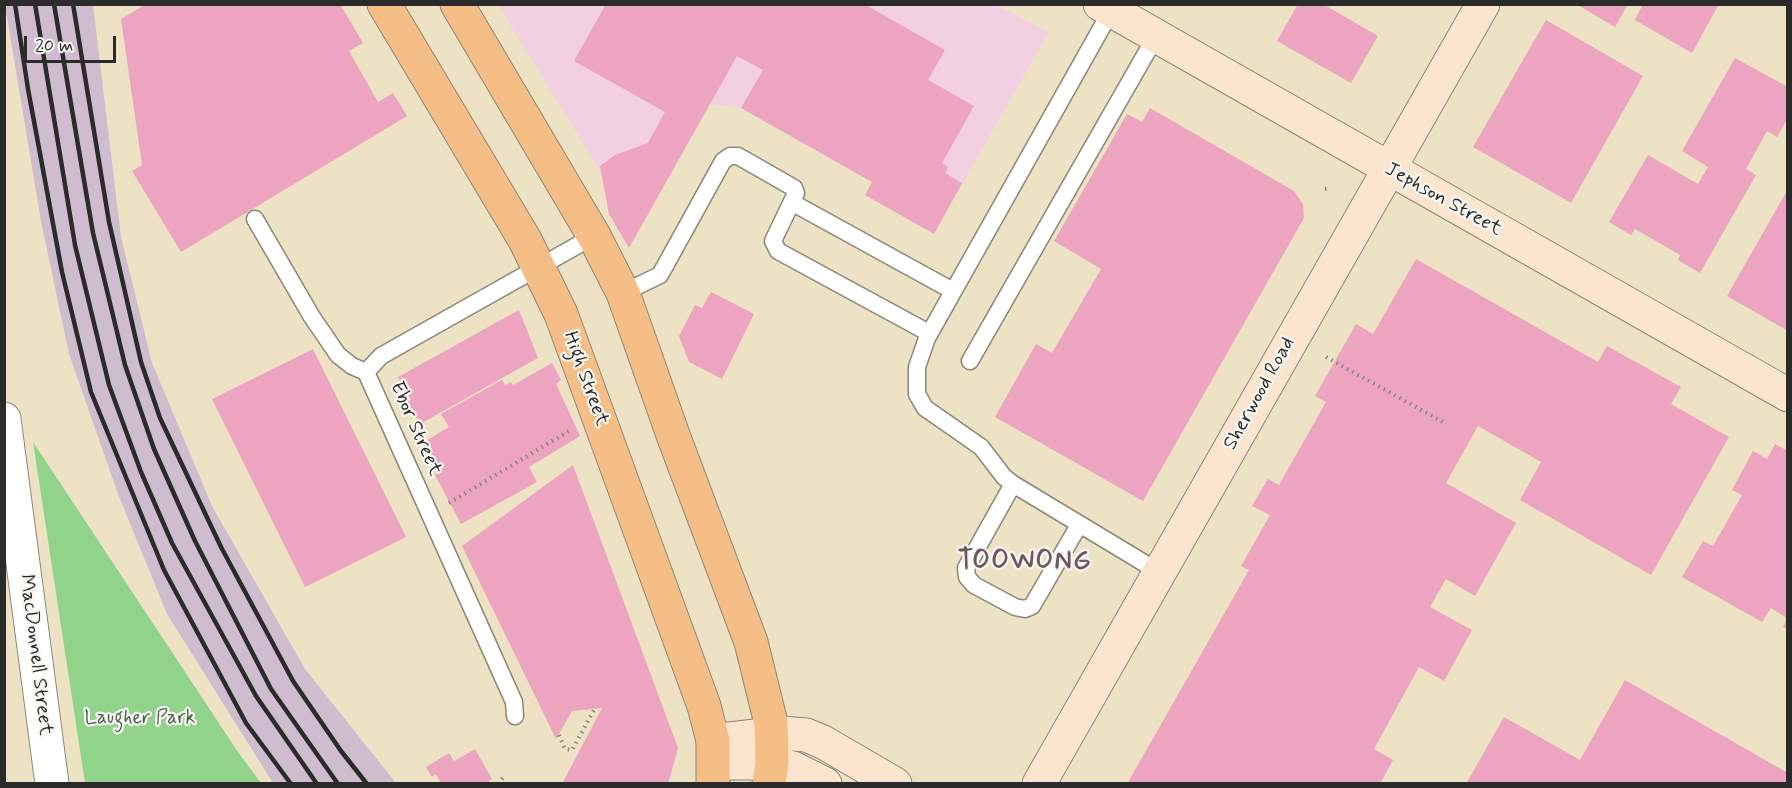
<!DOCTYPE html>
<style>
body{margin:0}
#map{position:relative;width:1792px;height:788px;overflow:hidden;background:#ede2c4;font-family:Mynerve,sans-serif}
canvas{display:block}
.frame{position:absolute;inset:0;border:6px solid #2b2b2b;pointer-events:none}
.scale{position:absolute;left:24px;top:36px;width:92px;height:27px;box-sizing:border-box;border:3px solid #2b2b2b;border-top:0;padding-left:8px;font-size:18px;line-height:21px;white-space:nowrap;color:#2b2b2b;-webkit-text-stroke:4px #f6f6f2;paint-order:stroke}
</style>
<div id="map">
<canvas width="1792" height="788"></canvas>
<div class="frame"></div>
<div class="scale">20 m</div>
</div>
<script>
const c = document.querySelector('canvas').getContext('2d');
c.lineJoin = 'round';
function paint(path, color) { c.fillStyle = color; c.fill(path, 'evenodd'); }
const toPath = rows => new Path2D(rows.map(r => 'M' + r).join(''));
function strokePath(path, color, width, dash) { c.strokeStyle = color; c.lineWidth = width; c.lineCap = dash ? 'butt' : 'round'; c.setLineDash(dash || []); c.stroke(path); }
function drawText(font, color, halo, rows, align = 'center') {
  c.font = font + ' Mynerve,sans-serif'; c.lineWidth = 4.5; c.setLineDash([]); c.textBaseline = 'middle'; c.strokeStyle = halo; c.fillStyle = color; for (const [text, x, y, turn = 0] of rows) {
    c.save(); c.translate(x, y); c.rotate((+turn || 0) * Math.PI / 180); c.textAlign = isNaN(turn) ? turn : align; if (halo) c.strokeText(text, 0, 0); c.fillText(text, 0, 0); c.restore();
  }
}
paint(toPath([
 [498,5,996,5,1049,32,934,234,865,195,872,182,741,108,710,104,636,236,617,198]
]), '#f2cfe1');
paint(toPath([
 [5,5,93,5,121,237,152,363,212,506,305,669,396,783,273,783,167,614,118,494,69,354,41,221]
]), '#cfbdcf');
paint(toPath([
 [33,442,238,752,261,783,85,783]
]), '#92d38b');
paint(toPath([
 [146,4,340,4,363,43,349,51,378,102,393,93,407,116,181,252,132,171,142,165,121,19],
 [606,4,864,4,945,50,928,80,974,106,942,163,948,167,945,173,962,183,934,234,865,195,872,182,741,108,763,70,737,56,629,248,609,214,600,166,615,155,648,143,665,112,574,61],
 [1298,4,1323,4,1378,36,1351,83,1277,41],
 [1576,4,1628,4,1615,27],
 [1643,4,1719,4,1692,53,1635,20],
 [1546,20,1643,76,1571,203,1473,147],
 [1735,58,1788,87,1788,118,1777,137,1767,131,1746,169,1756,175,1700,273,1678,260,1680,255,1635,229,1631,235,1609,222,1648,155,1698,184,1708,167,1682,151],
 [1150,108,1294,191,1303,204,1304,218,1143,501,995,417,1036,344,1052,353,1101,269,1054,241,1127,114,1142,122],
 [1788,189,1788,331,1727,296],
 [1416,259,1598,362,1607,346,1681,387,1671,404,1729,437,1651,575,1520,500,1541,462,1478,426,1446,483,1516,523,1475,596,1446,579,1430,607,1472,630,1444,681,1419,667,1374,749,1393,760,1380,784,1127,784,1249,570,1241,566,1270,515,1252,506,1268,479,1279,485,1326,402,1315,396,1356,324,1373,334],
 [711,292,754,314,722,379,689,362,679,336,695,305,702,308],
 [519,310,538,358,420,424,407,402,411,400,398,377],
 [313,349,406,537,305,587,212,399],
 [552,363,561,380,556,384,580,436,529,467,537,482,461,524,435,475,438,473,422,443,449,427,441,414,502,380,505,385,511,382,513,385],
 [1775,444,1788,451,1788,630,1783,627,1787,618,1771,608,1762,622,1682,577,1703,541,1713,546,1742,495,1732,490,1753,451,1767,459],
 [573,465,678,748,668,784,562,784,602,708,572,711,556,739,462,546],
 [1625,680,1788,773,1786,784,1466,784,1504,717,1580,760],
 [475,749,492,779,485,784,441,784,436,774,432,777,426,767,449,753,454,761]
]), '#eca4c0');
const lane = toPath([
 [1111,11,927,338,917,367,917,394,925,408,981,447,1004,477,1013,484,1159,572],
 [793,203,953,291],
 [255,219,312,317,338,355,352,366,366,372],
 [623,293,660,275,723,161,730,156,738,156,794,188,796,193,773,241,778,251,929,333],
 [970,361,1156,36],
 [366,372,514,702,515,716],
 [366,372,381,356,594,236],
 [1013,484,966,568,967,577,974,585,1015,607,1025,609,1032,606,1079,525]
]);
const street = toPath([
 [4,419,52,784]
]);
const secondary = toPath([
 [1100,4,1788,395],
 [713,741,781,733,806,735,823,742,895,784],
 [715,763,772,763,793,768,825,784],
 [1039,784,1483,4]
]);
const highway = toPath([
 [384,4,525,240,561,314,704,706,713,741,713,784],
 [457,4,594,236,623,293,673,435,751,642,771,723,772,763,769,784]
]);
strokePath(lane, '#8c8678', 19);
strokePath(street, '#8c8678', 35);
strokePath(secondary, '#8c8678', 35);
strokePath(highway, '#8c8678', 35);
strokePath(toPath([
 [1325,189,1330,188],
 [1326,357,1443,422],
 [449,503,569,431],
 [559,735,565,749,572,750,595,708],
 [498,784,505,775]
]), '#8c8678', 4, [1.5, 4.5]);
strokePath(lane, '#fff', 16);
strokePath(street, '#fff', 33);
strokePath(secondary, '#fbe5cf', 33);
strokePath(highway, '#f6be87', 33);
strokePath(toPath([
 [15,4,28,89,62,272,91,392,164,570,246,723,291,784],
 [35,4,75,245,109,385,141,472,172,543,256,696,317,784],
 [54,4,93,233,125,365,154,449,195,541,271,689,338,784],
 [73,4,109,222,141,362,160,418,221,547,293,681,341,751,367,784]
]), '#2b2b2b', 4.5);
drawText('20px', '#2b2b2b', '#f6f6f2', [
 ["Jephson Street",1443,200,29],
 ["High Street",585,379,70],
 ["Sherwood Road",1260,394,-61],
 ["Ebor Street",415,429,66],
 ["MacDonnell Street",35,655,83]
]);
drawText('20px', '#4a5d48', '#f6f6f2', [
 ["Laugher Park",140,719]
]);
c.letterSpacing = '1.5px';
drawText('bold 26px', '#6f555f', '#f6f6f2', [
 ["TOOWONG",1025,563]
]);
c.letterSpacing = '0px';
</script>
